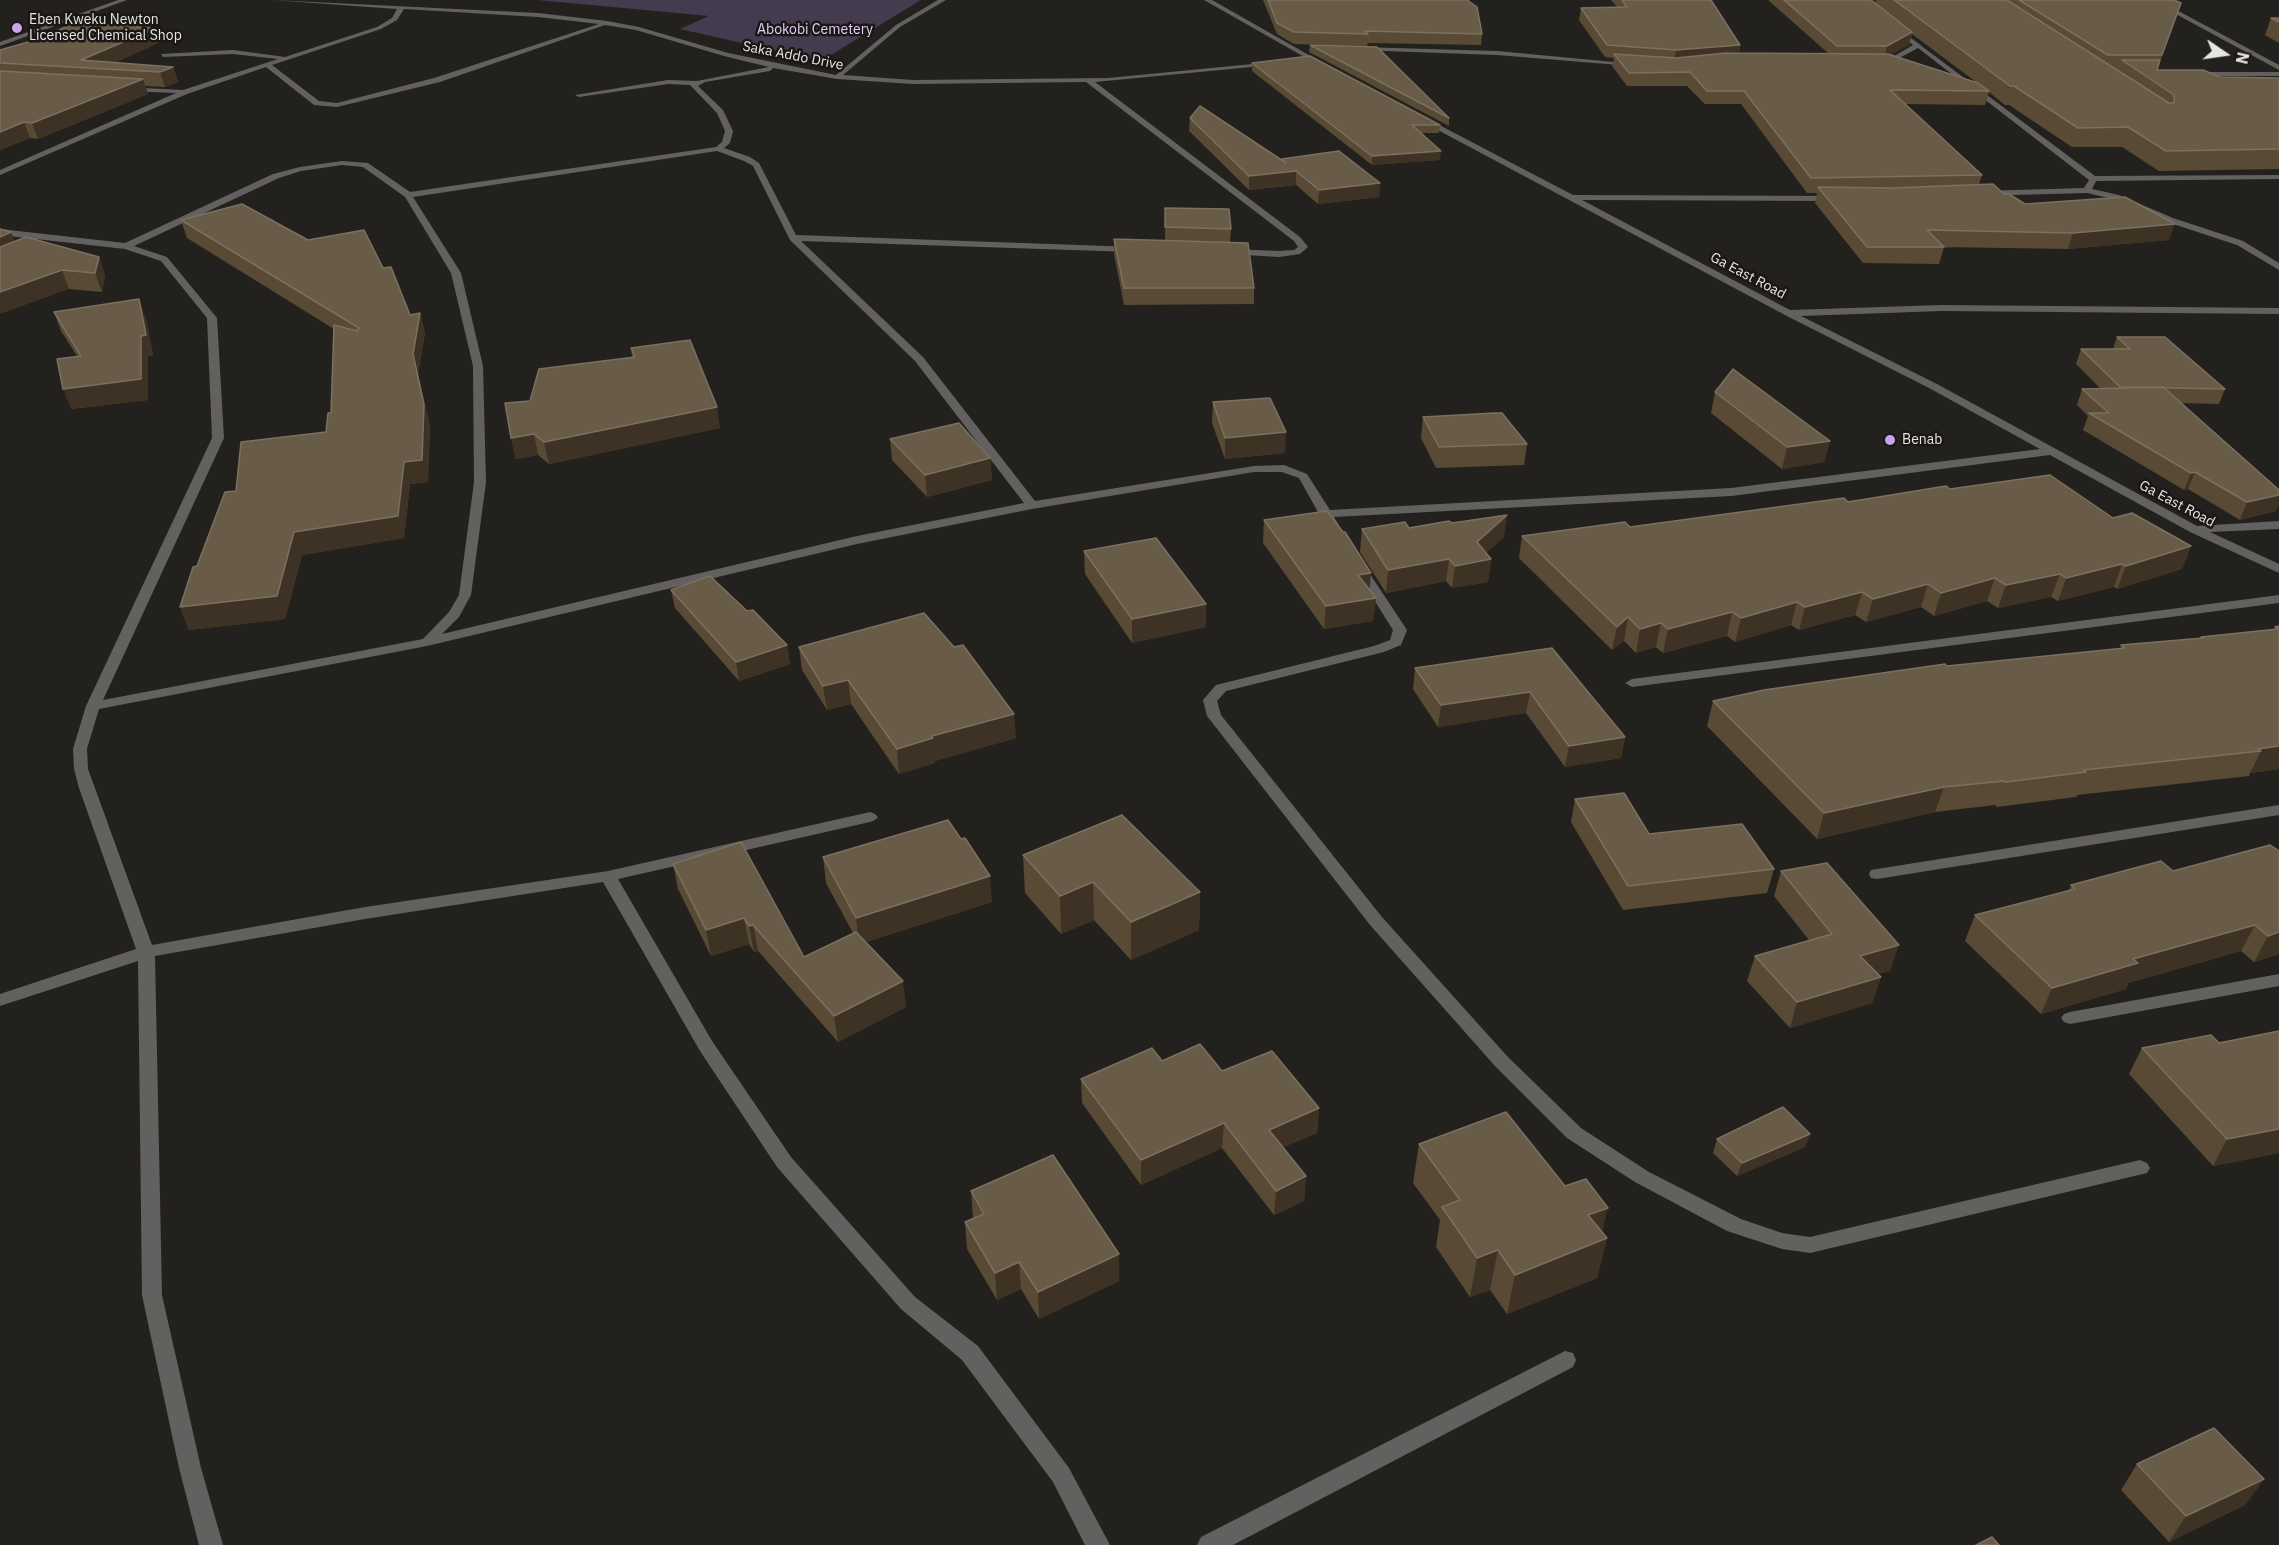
<!DOCTYPE html>
<style>
body{margin:0}
#map{position:relative;width:2279px;height:1545px;overflow:hidden;background:#23211d;font-family:"IBM Plex Sans",sans-serif}
canvas{display:block}
.north{position:absolute;left:2195px;top:24px;width:60px;height:60px;-webkit-text-stroke:4px #1a1714;paint-order:stroke;rotate:103deg;font-size:16px;font-weight:700;line-height:24px;text-align:center;color:#e8e6e4}
.north::after{content:'';display:block;margin:auto;width:21px;height:27px;background:#e8e6e4;clip-path:polygon(50% 0,100% 100%,50% 72%,0 100%)}
</style>
<div id="map">
<canvas width="2279" height="1545"></canvas>
<div class="north">N</div>
</div>
<script>
const c = document.querySelector('canvas').getContext('2d');
c.lineJoin = 'round';
function paint(path, color) { c.fillStyle = color; c.fill(path, 'evenodd'); }
const toPath = rows => new Path2D(rows.map(r => 'M' + r).join(''));
function strokePath(path, color, width, dash) { c.strokeStyle = color; c.lineWidth = width; c.lineCap = dash ? 'butt' : 'round'; c.setLineDash(dash || []); c.stroke(path); }
function drawText(font, color, halo, rows, align = 'center') {
  c.font = font + ' "IBM Plex Sans",sans-serif'; c.lineWidth = 5; c.setLineDash([]); c.textBaseline = 'middle'; c.strokeStyle = halo; c.fillStyle = color; for (const [text, x, y, turn = 0] of rows) {
    c.save(); c.translate(x, y); c.rotate((+turn || 0) * Math.PI / 180); c.textAlign = isNaN(turn) ? turn : align; if (halo) c.strokeText(text, 0, 0); c.fillText(text, 0, 0); c.restore();
  }
}
paint(toPath([
 [537,0,921,0,821,61,680,29,709,16]
]), '#443b4e');
paint(toPath([
 [118,0,127,0,0,46,0,42,118,0],
 [272,0,538,13,607,21,639,27,728,53,836,75,896,25,938,0,946,0,900,27,843,75,913,80,1108,78,1274,62,1272,65,1095,82,1300,237,1308,247,1300,254,1279,257,1228,254,1228,250,1231,249,1279,251,1294,250,1298,247,1294,241,1086,82,913,84,837,79,773,68,770,71,705,82,698,86,723,110,733,131,730,143,724,148,750,157,759,163,796,235,1135,247,1137,249,1132,252,801,241,923,357,1035,501,1254,466,1284,465,1307,474,1330,510,1731,488,2040,449,1929,388,1785,315,1419,120,1418,118,1422,116,1573,195,1839,196,1839,200,1836,201,1582,200,1790,310,1942,305,2279,308,2279,314,1942,311,1801,316,1937,384,2197,526,2279,521,2279,529,2210,532,2279,564,2279,573,2190,532,2050,455,1731,496,1334,517,1340,527,1334,531,1330,530,1319,514,1299,478,1282,472,1254,472,1032,509,857,544,427,646,99,709,87,749,88,769,152,945,365,907,608,871,870,812,875,814,878,817,875,820,870,822,618,879,712,1041,791,1157,915,1297,978,1346,1069,1468,1110,1545,1085,1545,1053,1482,962,1360,901,1309,777,1167,700,1051,603,882,365,919,155,956,162,1295,201,1468,223,1545,199,1545,179,1468,142,1295,138,961,0,1006,0,994,136,949,79,788,74,769,73,749,86,706,212,438,207,318,161,261,125,249,0,235,0,229,125,243,273,174,300,167,342,161,368,163,410,192,716,147,722,142,725,131,717,113,690,85,668,84,579,97,575,95,668,80,697,81,769,67,724,56,636,30,605,25,440,82,337,107,314,105,266,67,187,94,0,175,0,170,176,93,126,91,123,87,183,90,278,59,233,54,163,57,161,54,233,50,285,57,377,27,392,18,397,9,272,0],
 [404,9,538,17,599,24,434,78,337,103,319,101,272,65,381,29,397,20,404,9],
 [717,151,744,161,753,166,790,240,915,361,1024,503,857,536,442,634,459,617,471,595,486,482,483,366,461,273,413,197,717,151],
 [342,165,363,167,405,197,451,273,473,366,474,482,459,595,449,612,423,639,103,700,224,438,217,318,167,257,134,246,279,178,301,171,342,165],
 [1204,0,1212,0,1328,66,1322,67,1204,0],
 [2150,0,2158,0,2279,65,2279,70,2150,0],
 [1895,26,2095,176,2279,175,2279,179,2096,181,2092,189,2119,195,2173,218,2243,241,2279,263,2279,270,2237,245,2167,222,2113,199,2087,193,1979,196,1978,194,1982,191,2084,188,2089,180,1918,48,1888,64,1884,64,1884,62,1913,45,1893,29,1895,26],
 [1359,47,1497,51,1635,64,1631,66,1497,55,1357,50,1359,47],
 [2192,72,2279,72,2279,76,2195,76,2192,72],
 [1360,564,1364,565,1407,630,1401,645,1384,652,1226,691,1217,701,1221,715,1382,917,1507,1056,1581,1128,1649,1172,1741,1219,1782,1233,1810,1237,2140,1160,2147,1163,2150,1168,2147,1173,1810,1253,1782,1249,1727,1231,1635,1182,1567,1138,1495,1066,1370,925,1207,716,1203,700,1216,685,1374,646,1390,640,1393,630,1354,568,1360,564],
 [2279,595,2279,603,1632,687,1625,683,1632,679,2279,595],
 [2279,805,2279,815,1877,879,1871,878,1869,874,1871,870,1877,869,2279,805],
 [2279,974,2279,986,2070,1024,2064,1022,2061,1018,2064,1014,2070,1012,2279,974],
 [1565,1351,1573,1353,1576,1360,1573,1367,1233,1545,1197,1545,1201,1537,1565,1351]
]), '#63615f');
paint(toPath([
 [1263,0,1467,0,1482,34,1481,45,1368,43,1367,46,1294,44,1277,34],
 [1611,0,1711,0,1740,45,1739,53,1829,54,1768,0,1871,0,1875,3,1876,0,2174,0,2181,3,2157,70,2220,77,2279,78,2279,169,2159,171,2122,147,2072,147,2009,105,2005,105,1989,92,1985,105,1905,104,1982,175,1979,184,2025,204,2169,240,2068,249,1943,247,1944,247,1939,264,1863,263,1815,203,1817,193,1807,193,1741,104,1705,104,1687,86,1627,86,1612,66,1614,58,1605,57,1579,20,1581,8,1617,7],
 [1912,34,1976,82,1890,55,1909,45],
 [2271,18,2279,18,2279,43,2265,35],
 [160,42,114,63,173,67,178,82,165,87,145,86,148,94,38,139,30,138,0,150,0,50],
 [1310,45,1449,118,1449,126,1309,52],
 [1252,63,1440,125,1439,133,1421,133,1440,160,1372,165,1252,71],
 [1190,118,1282,160,1380,183,1379,197,1318,204,1296,185,1249,190,1189,131],
 [181,220,308,240,383,268,410,315,420,313,425,333,418,374,430,426,428,482,410,484,404,538,302,555,285,619,189,630,180,607,197,566,236,491,326,432,331,413,334,329,187,238],
 [1165,227,1231,229,1230,243,1254,288,1254,304,1124,305,1114,254,1114,239,1165,240],
 [15,241,99,257,105,276,102,292,69,289],
 [54,312,146,319,153,355,148,356,148,400,71,409,77,356,61,331],
 [2117,337,2225,389,2219,404,2181,403,2276,511,2240,520,2188,489,2184,490,2083,430,2088,416,2077,405,2082,389,2101,389,2076,364,2081,349,2113,349],
 [631,348,720,428,549,464,538,455,516,459,511,438,530,401,632,357],
 [1715,392,1830,441,1824,462,1782,469,1711,413],
 [1213,402,1285,453,1225,459,1212,423],
 [1423,417,1527,444,1524,465,1436,468,1421,438],
 [890,439,990,458,992,480,927,497,892,460],
 [1950,489,2113,518,2191,546,2182,569,2117,589,2114,587,2058,601,2051,597,1998,608,1987,601,1934,616,1921,607,1866,622,1855,615,1799,630,1791,625,1735,642,1727,636,1663,653,1656,647,1636,653,1624,641,1612,650,1519,558,1522,536,1630,527],
 [1264,520,1370,590,1376,598,1373,621,1324,629,1263,543],
 [1409,528,1504,537,1486,553,1491,559,1488,582,1452,588,1446,581,1386,593,1360,552,1362,529],
 [1084,551,1206,604,1206,627,1132,643,1085,574],
 [671,590,747,611,787,645,790,664,739,681,675,608],
 [2279,626,2279,769,2250,773,2249,776,2077,795,2076,797,1997,807,1995,805,1935,812,1817,839,1707,726,1713,701,1947,666,2120,649,2121,645,2201,639,2201,637,2274,629,2275,627],
 [799,647,1016,738,935,761,935,763,899,774,851,704,827,710,802,670],
 [1552,648,1625,737,1621,758,1565,767,1526,713,1438,727,1413,689,1415,668],
 [1575,799,1649,834,1774,869,1767,893,1623,910,1571,822],
 [2270,845,2279,954,2254,962,2241,951,2128,983,2126,989,2041,1014,1965,941,1975,915,2069,891,2071,885,2173,871],
 [1023,855,1200,892,1199,930,1131,960,1094,920,1061,934,1025,893],
 [823,857,992,902,866,942,906,1007,838,1042,758,951,754,952,749,944,711,956,678,889,673,864,804,957,853,933,826,883],
 [1781,871,1890,971,1877,974,1881,977,1872,1003,1790,1028,1747,981,1755,956,1809,940,1774,896],
 [2219,1043,2279,1153,2213,1166,2129,1074,2142,1048],
 [1162,1061,1222,1071,1319,1108,1317,1133,1283,1147,1306,1176,1304,1201,1274,1215,1222,1148,1141,1185,1082,1103,1081,1079],
 [1810,1134,1805,1147,1737,1176,1713,1153,1717,1139],
 [1419,1144,1602,1232,1607,1238,1597,1278,1507,1314,1490,1290,1470,1297,1436,1247,1440,1220,1413,1183],
 [971,1191,1119,1254,1119,1281,1039,1319,1021,1289,997,1300,967,1249,965,1222,973,1218],
 [2137,1464,2264,1479,2245,1505,2169,1542,2121,1490]
]), '#594a35');
paint(toPath([
 [156,28,160,42,100,69,81,60],
 [1912,32,1909,45,1884,59,1887,46],
 [1740,45,1738,57,1674,63,1676,50],
 [173,67,178,82,165,87,160,72],
 [143,79,148,94,38,139,32,123],
 [24,122,30,138,0,150,0,132],
 [1441,151,1440,160,1372,165,1372,156],
 [1296,171,1296,185,1249,190,1249,176],
 [1380,183,1379,197,1318,204,1319,190],
 [2175,224,2169,240,2068,249,2073,233],
 [11,232,18,250,0,259,0,237],
 [99,257,105,276,102,292,95,273],
 [62,270,69,289,0,314,0,292],
 [139,299,146,319,153,355,148,356,148,400,71,409,63,389],
 [420,313,425,333,418,374,430,426,428,482,410,484,404,538,302,555,285,619,189,630,180,607,294,532,404,462,413,354],
 [717,407,720,428,549,464,544,442],
 [1286,432,1285,453,1225,459,1225,438],
 [534,434,538,455,516,459,511,438],
 [1830,441,1824,462,1782,469,1787,447],
 [990,458,992,480,927,497,925,475],
 [2195,472,2188,489,2184,490,2191,473],
 [2279,495,2279,504,2276,511,2240,520,2247,502],
 [1507,515,1504,537,1477,561,1491,559,1488,582,1452,588,1455,566,1477,542],
 [2191,546,2182,569,2117,589,2126,566],
 [1449,559,1446,581,1386,593,1388,570],
 [2122,564,2114,587,2058,601,2066,578],
 [1371,573,1369,596,1358,575],
 [2060,574,2051,597,1998,608,2006,585],
 [1995,578,1987,601,1934,616,1941,593],
 [1928,584,1921,607,1866,622,1873,599],
 [1862,592,1855,615,1799,630,1805,607],
 [1376,598,1373,621,1324,629,1326,606],
 [1797,602,1791,625,1735,642,1741,618],
 [1206,604,1206,627,1132,643,1132,619],
 [1732,612,1727,636,1663,653,1668,629],
 [1628,617,1624,641,1612,650,1617,627],
 [1661,623,1656,647,1636,653,1640,629],
 [787,645,790,664,739,681,736,662],
 [848,680,851,704,827,710,823,686],
 [1530,692,1526,713,1438,727,1441,705],
 [1014,714,1016,738,935,761,935,763,899,774,897,749,932,736],
 [1625,737,1621,758,1565,767,1569,746],
 [2279,746,2279,769,2250,773,2261,751,2258,749],
 [1944,787,1935,812,1817,839,1824,813],
 [990,876,992,902,859,944,856,918],
 [1093,882,1094,920,1061,934,1060,896],
 [1200,892,1199,930,1131,960,1131,922],
 [744,918,749,944,711,956,706,930],
 [753,925,758,951,754,952,749,926],
 [2255,925,2241,951,2128,983,2126,989,2041,1014,2052,988,2133,959],
 [2279,932,2279,954,2254,962,2268,936],
 [1899,945,1890,971,1851,982,1860,956],
 [1881,977,1872,1003,1790,1028,1797,1002],
 [903,981,906,1007,838,1042,834,1016],
 [1319,1108,1317,1133,1268,1154,1269,1130],
 [1224,1123,1222,1148,1141,1185,1141,1160],
 [2279,1129,2279,1153,2213,1166,2227,1139],
 [1810,1134,1805,1147,1737,1176,1742,1163],
 [1306,1176,1304,1201,1274,1215,1276,1191],
 [1608,1208,1600,1241,1607,1238,1597,1278,1507,1314,1515,1275,1588,1215],
 [1498,1250,1490,1290,1470,1297,1477,1258],
 [1119,1254,1119,1281,1039,1319,1038,1292],
 [1019,1262,1021,1289,997,1300,995,1273],
 [2264,1479,2245,1505,2169,1542,2186,1516]
]), '#3d3224');
const building = toPath([
 [1268,0,1467,0,1477,7,1482,34,1365,31,1368,34,1294,32,1277,23,1268,0],
 [1622,0,1711,0,1740,45,1676,50,1607,45,1581,8,1627,7,1622,0],
 [1784,0,1871,0,1912,32,1887,46,1837,46,1784,0],
 [1894,0,2007,0,2169,103,2174,103,2174,95,2122,60,2160,60,2157,70,2203,70,2220,77,2279,78,2279,149,2166,151,2128,127,2078,128,2014,86,2010,86,1894,0],
 [2019,0,2174,0,2181,3,2162,55,2108,55,2019,0],
 [2271,18,2279,18,2279,22,2271,18],
 [76,23,156,28,81,60,173,67,160,72,0,63,0,50,28,42,76,23],
 [1310,45,1377,47,1449,118,1310,45],
 [1726,53,1888,54,1978,83,1989,91,1890,90,1982,175,1811,178,1744,91,1707,91,1690,72,1629,73,1614,54,1676,58,1726,53],
 [1310,56,1440,125,1412,125,1441,151,1372,156,1252,63,1310,56],
 [0,71,143,79,32,123,24,122,0,132,0,71],
 [1200,106,1286,163,1282,159,1339,151,1380,183,1319,190,1296,171,1249,176,1190,118,1200,106],
 [1993,184,2004,194,2009,194,2025,204,2125,197,2175,224,2073,233,1927,230,1944,247,1867,247,1818,187,1893,188,1993,184],
 [242,204,308,240,364,230,383,268,391,267,410,315,420,313,413,354,424,405,422,460,404,462,398,516,294,532,277,596,180,607,193,567,197,566,225,492,236,491,241,442,326,432,328,413,331,413,334,325,357,331,359,328,181,220,242,204],
 [1165,208,1229,209,1231,229,1165,227,1165,208],
 [0,229,11,232,0,237,0,229],
 [26,237,99,257,95,273,62,270,0,292,0,247,26,237],
 [1114,239,1248,243,1254,288,1124,288,1114,239],
 [139,299,146,335,141,336,141,379,63,389,57,359,81,356,54,312,139,299],
 [2117,337,2165,337,2225,389,2120,387,2081,349,2130,349,2117,337],
 [690,340,717,407,544,442,534,434,511,438,505,403,530,401,539,369,635,357,631,348,690,340],
 [1733,369,1830,441,1787,447,1715,392,1733,369],
 [2163,387,2279,490,2279,495,2247,502,2195,472,2191,473,2089,413,2109,413,2082,389,2163,387],
 [1270,398,1286,432,1225,438,1213,402,1270,398],
 [1494,413,1502,413,1527,444,1439,447,1423,417,1494,413],
 [959,423,990,458,925,475,890,439,959,423],
 [2050,475,2113,518,2132,513,2191,546,2126,566,2122,564,2066,578,2060,574,2006,585,1995,578,1941,593,1928,584,1873,599,1862,592,1805,607,1797,602,1741,618,1732,612,1668,629,1661,623,1640,629,1628,617,1617,627,1522,536,1625,522,1630,527,1844,498,1848,502,1946,486,1950,489,2050,475],
 [1327,511,1343,532,1345,532,1371,573,1358,575,1376,598,1326,606,1264,520,1327,511],
 [1507,515,1477,542,1491,559,1455,566,1449,559,1388,570,1362,529,1405,522,1409,528,1449,521,1452,523,1507,515],
 [1156,538,1206,604,1132,619,1084,551,1156,538],
 [710,576,747,611,753,610,787,645,736,662,671,590,710,576],
 [924,613,954,647,963,645,1014,714,932,736,933,738,897,749,848,680,823,686,799,647,924,613],
 [2279,626,2279,746,2258,749,2261,751,2083,770,2086,772,2006,782,2004,781,1944,787,1824,813,1713,701,1764,690,1945,664,1947,666,2125,648,2121,645,2203,638,2201,637,2278,629,2275,627,2279,626],
 [1552,648,1625,737,1569,746,1530,692,1441,705,1415,668,1552,648],
 [1624,793,1649,834,1742,824,1774,869,1628,886,1575,799,1624,793],
 [1122,815,1200,892,1131,922,1093,882,1060,896,1023,855,1122,815],
 [948,820,961,839,965,838,990,876,856,918,823,857,948,820],
 [741,842,804,957,856,932,903,981,834,1016,753,925,749,926,744,918,706,930,673,864,741,842],
 [2270,845,2279,851,2279,932,2268,936,2255,925,2133,959,2138,963,2052,988,1975,915,2075,889,2071,885,2161,861,2173,871,2270,845],
 [1827,863,1899,945,1860,956,1881,977,1797,1002,1755,956,1832,934,1781,871,1827,863],
 [2279,1031,2279,1129,2227,1139,2142,1048,2211,1035,2219,1043,2279,1031],
 [1200,1044,1222,1071,1272,1051,1319,1108,1269,1130,1306,1176,1276,1191,1224,1123,1141,1160,1081,1079,1152,1048,1162,1061,1200,1044],
 [1783,1107,1810,1134,1742,1163,1717,1139,1783,1107],
 [1506,1112,1565,1186,1586,1179,1608,1208,1588,1215,1607,1238,1515,1275,1498,1250,1477,1258,1442,1207,1460,1200,1419,1144,1506,1112],
 [1053,1155,1119,1254,1038,1292,1019,1262,995,1273,965,1222,984,1214,971,1191,1053,1155],
 [2214,1428,2264,1479,2186,1516,2137,1464,2214,1428],
 [1992,1537,1999,1545,1976,1545,1992,1537]
]);
paint(building, '#685b48');
strokePath(building, '#7c7060', 1.5);
for (const [x, y, r, color] of [
 [17,28,6,"#c8a5ee"],
 [1890,440,6,"#c8a5ee"]
]) { const dot = new Path2D(); dot.arc(x, y, r, 0, 2 * Math.PI); c.fillStyle = color; c.fill(dot); strokePath(dot, '#1a1714', 2); }
drawText('14px', '#e8e6e4', '#1a1714', [
 ["Eben Kweku Newton",29,20],
 ["Licensed Chemical Shop",29,36],
 ["Benab",1902,440]
], 'left');
drawText('14px', '#e2cbfc', '#1a1714', [
 ["Abokobi Cemetery",815,30]
]);
drawText('14px', '#e8e6e4', '#1a1714', [
 ["Saka Addo Drive",793,56,11],
 ["Ga East Road",1748,276,28],
 ["Ga East Road",2177,504,28]
]);
</script>
